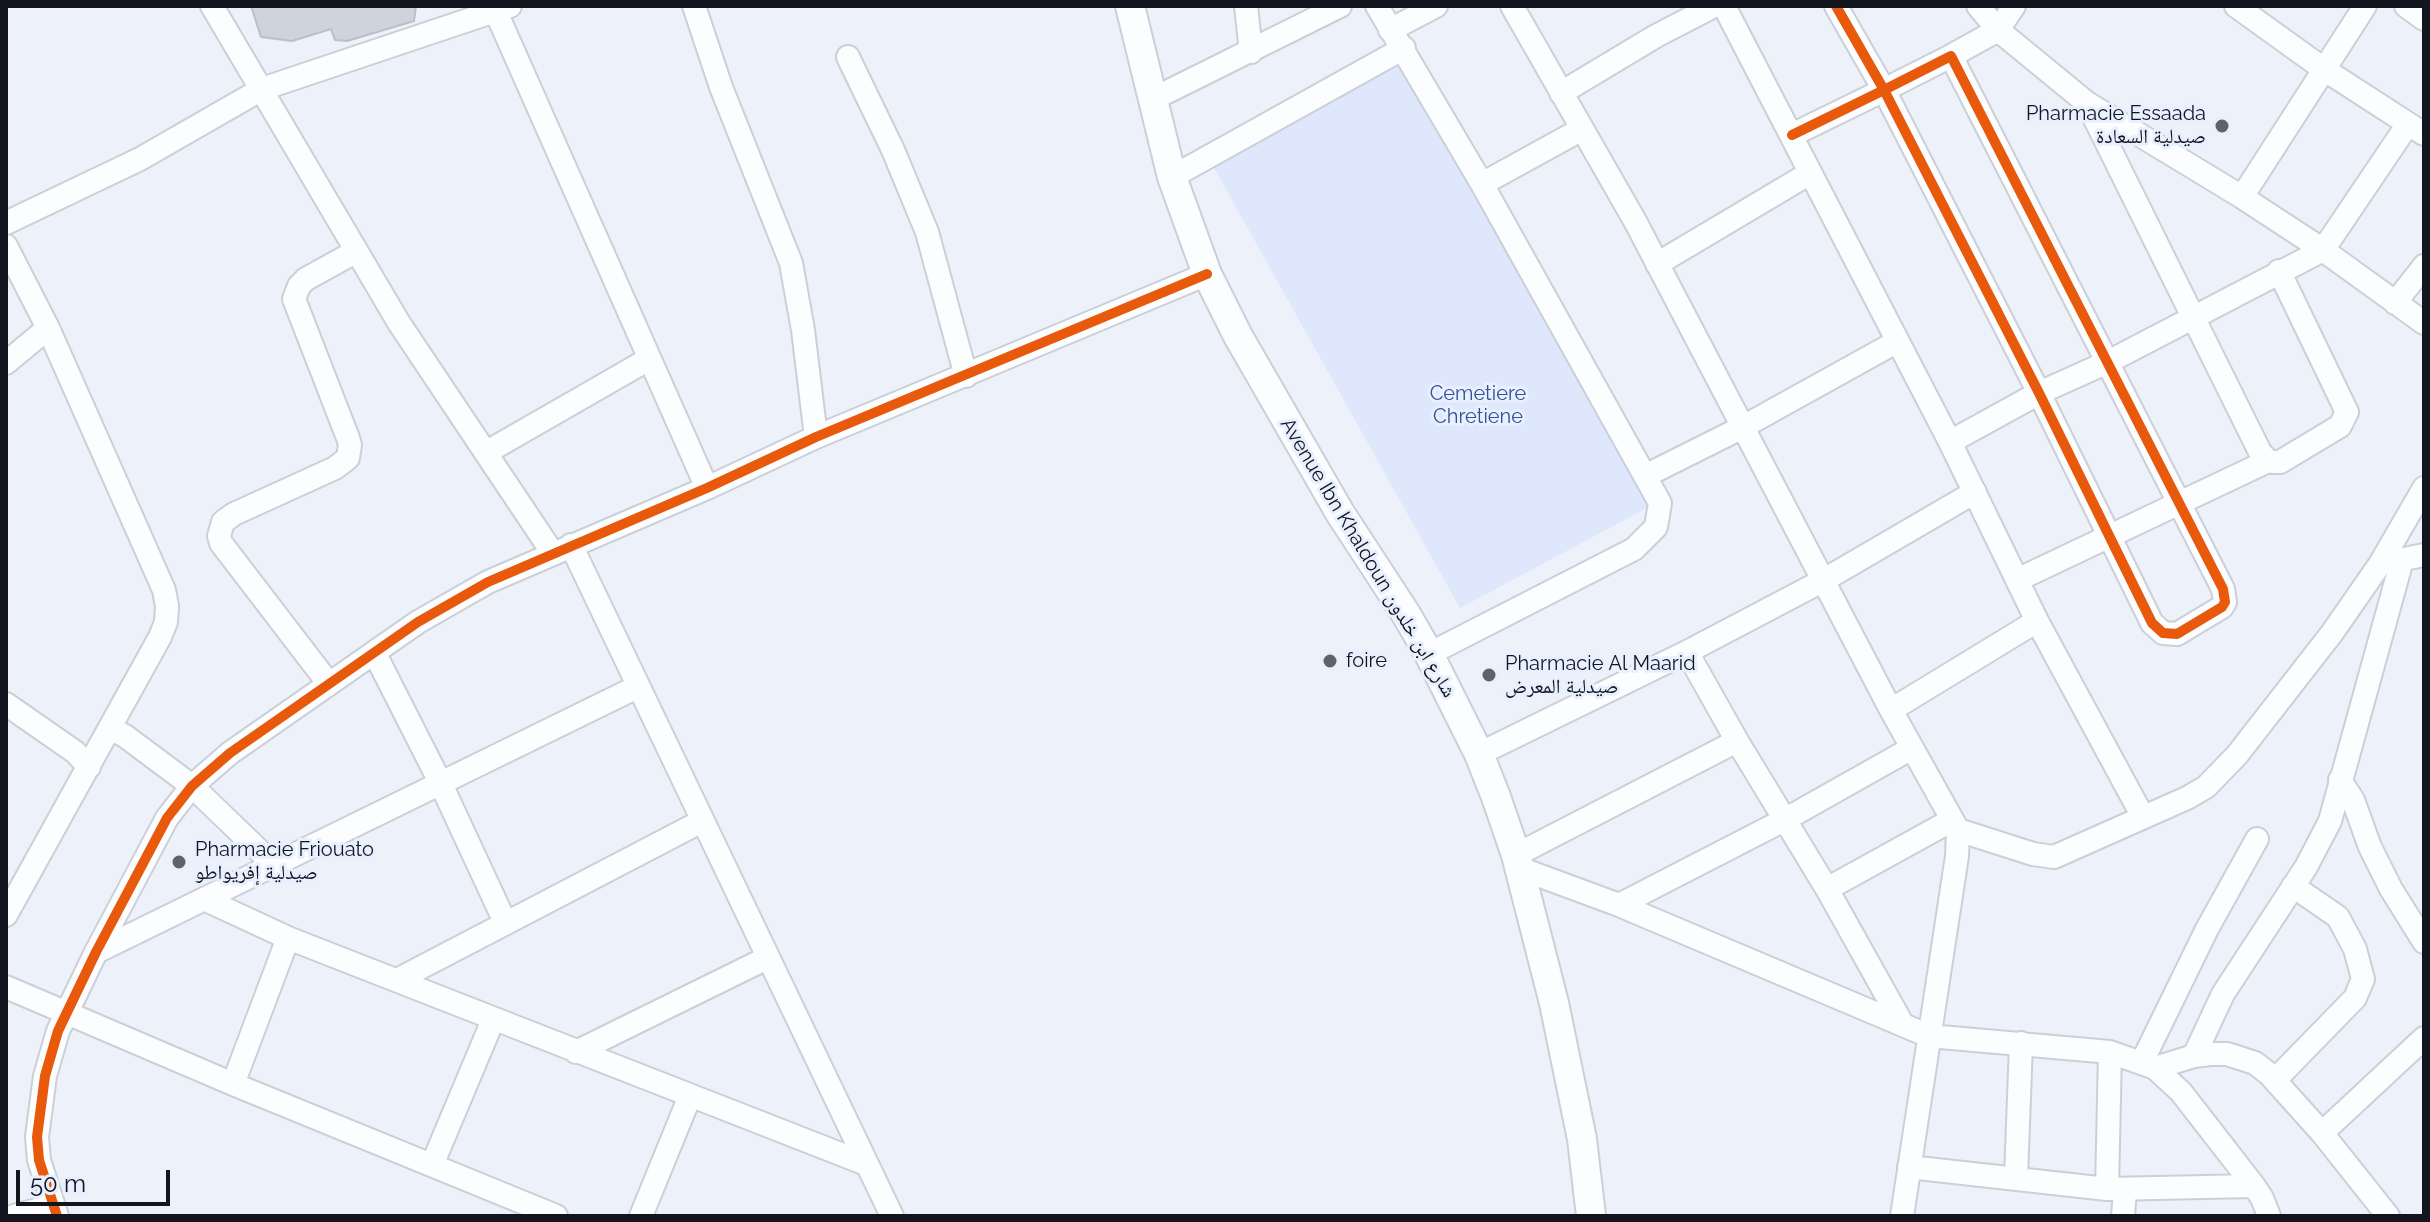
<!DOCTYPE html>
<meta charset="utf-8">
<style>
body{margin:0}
#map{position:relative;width:2430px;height:1222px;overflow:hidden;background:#edf1fa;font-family:Raleway,sans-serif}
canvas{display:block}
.frame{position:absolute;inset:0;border:8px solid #12151e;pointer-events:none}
.scale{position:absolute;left:16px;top:1170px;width:154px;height:36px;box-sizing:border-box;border:4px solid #12151e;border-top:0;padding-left:10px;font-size:24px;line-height:28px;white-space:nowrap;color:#12151e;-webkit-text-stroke:6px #e8f0ff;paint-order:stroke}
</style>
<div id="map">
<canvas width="2430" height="1222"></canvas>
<div class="frame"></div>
<div class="scale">50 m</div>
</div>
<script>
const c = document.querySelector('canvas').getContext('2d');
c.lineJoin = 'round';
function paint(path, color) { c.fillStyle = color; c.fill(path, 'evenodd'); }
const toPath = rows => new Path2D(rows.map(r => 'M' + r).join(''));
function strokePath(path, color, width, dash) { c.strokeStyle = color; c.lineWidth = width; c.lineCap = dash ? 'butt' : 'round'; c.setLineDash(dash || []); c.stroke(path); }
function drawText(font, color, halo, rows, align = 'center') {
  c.font = font + ' Raleway,"Noto Naskh Arabic",sans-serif'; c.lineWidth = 6; c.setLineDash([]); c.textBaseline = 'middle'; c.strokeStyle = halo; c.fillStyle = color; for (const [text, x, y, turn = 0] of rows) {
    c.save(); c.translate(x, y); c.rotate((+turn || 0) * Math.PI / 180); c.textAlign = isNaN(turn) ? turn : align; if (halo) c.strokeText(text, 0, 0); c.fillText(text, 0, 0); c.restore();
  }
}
paint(toPath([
 [1411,52,1662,500,1460,608,1213,166]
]), '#dee7fc');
const building = toPath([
 [251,6,416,6,414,21,347,41,335,40,331,29,292,41,261,37,251,6]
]);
paint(building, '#cfd3dc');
strokePath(building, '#bbbfc7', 2);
const minor = toPath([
 [212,6,399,323,552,552],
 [694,6,721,87,791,263,803,330,816,437],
 [1246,6,1251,52],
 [1377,6,1482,184,1660,503,1656,527,1634,549,1429,654],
 [1512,6,1635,221,1891,710,1958,830,1957,856,1902,1216],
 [1724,6,1950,442,2037,621,2143,817],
 [1978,6,1998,30,2087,103,2242,197,2323,250,2424,323],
 [2236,6,2325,70,2424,134],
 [2406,6,2424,19],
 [496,12,707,488],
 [1390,30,1436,6],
 [1951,56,1998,30,2014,6],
 [848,57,893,150,927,232,966,376],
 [1561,93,1656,36,1714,6],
 [1153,99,1340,6],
 [2087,103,2260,452,2268,461,2273,462,2280,462,2340,426,2347,412,2279,271],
 [1792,135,1884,90,1951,56,2223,589,2225,602,2222,607,2177,634,2163,633,2152,623,2039,393,1884,90,1836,6],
 [1172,177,1404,48],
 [1482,184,1582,129],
 [2242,197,2365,6],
 [6,223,140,159,262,89,510,6],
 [6,246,48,328,164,590,167,606,166,622,160,637,6,915],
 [1657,264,1810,173],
 [2395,303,2424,266],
 [6,363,48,328],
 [1950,442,2039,393,2108,362,2323,250,2408,124],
 [487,452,649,359],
 [1645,476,1741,428,1898,341],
 [571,545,892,1216],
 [2389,562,2424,555],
 [2017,580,2268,461],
 [1687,652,1737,741,1827,889,1903,1025],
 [375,654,440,782,505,922],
 [329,684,221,543,219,536,223,522,234,514,335,468,348,458,350,445,348,438,294,299,299,286,306,279,355,252],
 [6,704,75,752,89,767],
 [1891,710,2037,621],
 [110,728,125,736,192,786,273,864],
 [1479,754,1687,652,1824,580,1975,492],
 [2340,780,2353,800,2370,847,2391,889,2424,942],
 [1958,830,2033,854,2054,857,2187,798,2206,787,2237,755,2332,633,2380,564,2424,488],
 [1516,855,1737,741],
 [1519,868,1619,905,1929,1036,2110,1052,2155,1068,2194,1056,2210,1054,2227,1054,2255,1063,2269,1074,2322,1133,2388,1216],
 [1827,889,1952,820],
 [204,899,288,938,866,1164],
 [1619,905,1786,819,1912,748],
 [96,952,637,687],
 [397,980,702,821],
 [6,987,233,1084,556,1216],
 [576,1052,767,958],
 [2194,1056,2223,994,2306,867,2330,821,2402,560],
 [2142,1062,2207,929,2257,839],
 [2155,1068,2181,1092,2254,1186,2262,1198,2269,1216],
 [2275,1080,2355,998,2363,979,2355,949,2338,917,2293,886],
 [233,1084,288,938],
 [2322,1133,2424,1038],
 [432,1165,493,1020],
 [1909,1167,2107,1189,2254,1186],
 [2016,1178,2021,1043],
 [2107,1189,2110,1052],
 [14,1216,52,1206],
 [57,1216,39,1160,37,1137,45,1076,58,1031,96,952,167,818,192,786,230,753,418,622,488,582,707,488,816,437,1207,274],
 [641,1216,690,1096],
 [2123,1216,2125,1190]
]);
const tertiary = toPath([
 [1130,6,1172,177,1207,274,1238,336,1340,513,1406,614,1429,654,1479,754,1496,797,1516,855,1554,1003,1582,1139,1591,1216]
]);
strokePath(minor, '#cbcfd8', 26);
strokePath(tertiary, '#cbcfd8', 32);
strokePath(minor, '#fcfdfe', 22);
strokePath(tertiary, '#fcfdfe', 28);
strokePath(toPath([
 [1792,135,1884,90,1951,56,2223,589,2225,602,2222,607,2177,634,2163,633,2152,623,2039,393,1884,90,1836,6],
 [57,1216,39,1160,37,1137,45,1076,58,1031,96,952,167,818,192,786,230,753,418,622,488,582,707,488,816,437,1207,274]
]), '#e8590c', 10);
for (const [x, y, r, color] of [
 [2222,126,8,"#5f626b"],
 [1330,661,8,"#5f626b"],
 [1489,675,8,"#5f626b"],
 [179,862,8,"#5f626b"]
]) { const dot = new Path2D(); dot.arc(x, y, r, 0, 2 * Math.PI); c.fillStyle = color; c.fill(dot); strokePath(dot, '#e8f0ff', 3); }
drawText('20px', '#12151e', '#e8f0ff', [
 ["Pharmacie Essaada",2206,114,"right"],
 ["صيدلية السعادة",2206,137,"right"],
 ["foire",1346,661],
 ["Pharmacie Al Maarid",1505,664],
 ["صيدلية المعرض",1505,687],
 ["Pharmacie Friouato",195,850],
 ["صيدلية إفريواطو",195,873]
], 'left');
drawText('20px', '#355095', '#e8f0ff', [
 ["Cemetiere",1478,394],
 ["Chretiene",1478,417]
]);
drawText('20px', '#12151e', '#e8f0ff', [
 ["Avenue Ibn Khaldoun شارع ابن خلدون",1368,558,59]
]);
</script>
